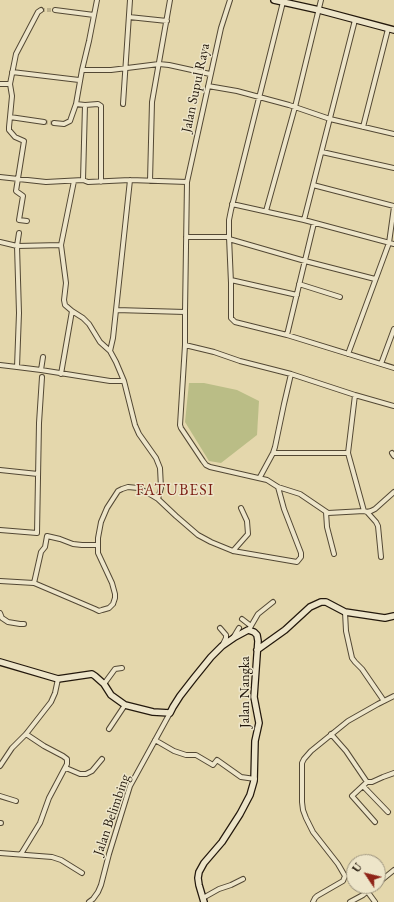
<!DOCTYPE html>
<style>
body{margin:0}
#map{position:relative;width:394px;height:902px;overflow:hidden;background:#e4d7ac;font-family:"EB Garamond",serif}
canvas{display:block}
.north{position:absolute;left:346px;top:854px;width:40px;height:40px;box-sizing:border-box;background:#ede5c9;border:1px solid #9c937d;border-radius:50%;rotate:305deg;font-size:11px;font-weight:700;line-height:16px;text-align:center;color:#23180c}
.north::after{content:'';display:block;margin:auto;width:14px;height:18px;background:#8f2418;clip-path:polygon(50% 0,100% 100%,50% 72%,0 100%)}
</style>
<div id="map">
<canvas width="394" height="902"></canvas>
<div class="north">U</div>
</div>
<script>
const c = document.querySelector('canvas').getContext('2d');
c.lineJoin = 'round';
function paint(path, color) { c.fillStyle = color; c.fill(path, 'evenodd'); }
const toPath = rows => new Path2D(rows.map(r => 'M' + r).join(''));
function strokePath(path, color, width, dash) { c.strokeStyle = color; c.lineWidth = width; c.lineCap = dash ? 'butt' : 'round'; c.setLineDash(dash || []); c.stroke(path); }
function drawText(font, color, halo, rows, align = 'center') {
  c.font = font + ' "EB Garamond",serif'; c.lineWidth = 3; c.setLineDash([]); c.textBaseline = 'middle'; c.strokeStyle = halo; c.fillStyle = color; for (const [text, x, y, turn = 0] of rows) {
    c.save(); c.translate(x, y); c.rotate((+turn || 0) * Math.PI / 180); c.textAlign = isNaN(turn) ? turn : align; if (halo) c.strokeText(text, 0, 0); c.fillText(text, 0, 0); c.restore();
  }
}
paint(toPath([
 [189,383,204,383,237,390,259,401,257,435,221,463,209,461,185,422]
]), '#babd86');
strokePath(toPath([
 [41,10,55,10],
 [44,122,54,123]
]), '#bdb18c', 4, [4, 2]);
const street = toPath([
 [230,0,221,28,187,182,185,312,185,345,180,425,181,428,203,461,206,465,210,467,267,480,278,487,300,494,328,513,364,511,367,512,371,511,375,509,394,492],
 [283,2,231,210,229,220,229,237,231,283,231,318,235,322,287,335,394,368],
 [55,10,94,15],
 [129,17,167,21],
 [82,70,89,41,97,0],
 [12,72,79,80],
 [0,84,10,84,12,96,10,117,44,122],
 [10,84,16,54,38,12,41,10],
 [208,86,237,91,289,105,330,119,394,134],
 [123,104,130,0],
 [85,105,98,104,101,106,101,182],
 [10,117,9,127,9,130,15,137,24,141,16,191,23,196,19,220,27,221],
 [54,123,64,124,70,121,76,104],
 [363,127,388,29],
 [322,152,394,168],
 [0,177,46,182,83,180,88,182,130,180,187,182],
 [83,180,85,105,76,104,82,70,111,70,159,64,169,65,210,74],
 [150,181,152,102,170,0],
 [313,185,394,206],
 [232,204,304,220,394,244],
 [266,211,295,107,321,0],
 [304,220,355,20],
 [19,233,17,246,19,313,17,367,41,370,43,357],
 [186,237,229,237],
 [229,239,305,261,375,279],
 [0,242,17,246,61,245,74,181],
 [61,245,66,283,64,300,65,305,72,311,83,318,89,324,100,342,110,351,116,362,124,381,135,425,139,434,156,458,160,468,161,488,158,499],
 [231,280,297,295],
 [299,284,340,297],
 [116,310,185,312],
 [287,335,314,223],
 [185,345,214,352,240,361,291,374,355,395,394,406],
 [110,351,113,338,130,180],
 [348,354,389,243,394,207],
 [381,364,394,329],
 [0,365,17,367],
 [41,370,110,381,124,381],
 [61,374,72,311],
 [273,453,348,453,364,511],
 [348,453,355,395],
 [392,453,394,456],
 [0,470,38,474],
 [260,477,273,453,275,447,284,404,291,374],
 [326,512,327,527,334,554],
 [367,512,376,522,378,526,381,557],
 [0,530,37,533,39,423,42,377],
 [233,551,248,534,247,521,241,508],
 [0,581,34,583,95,609,99,611,102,610,109,608,113,604,115,598,115,594,112,583,98,553,98,538,101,522,107,508,118,491,122,489,128,487,138,488,148,493,158,499,176,516,198,535,211,542,233,551,297,562,301,557,301,553,284,509,278,487],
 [34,583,41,552,45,547,47,536,60,539,73,544,82,545,98,545],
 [345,612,346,631,352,658,355,662,362,669,384,701],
 [0,613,2,618,8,622,20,624,24,624],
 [242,619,251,626],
 [220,628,226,635,226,638,223,644],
 [249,630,251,626,258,614,273,602],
 [233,638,239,628],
 [104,684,115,669,122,668],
 [109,729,125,705],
 [331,734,346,751,367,782,372,782,383,777,394,773],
 [155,740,174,751,186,755,196,755,213,765,217,760,241,777,255,779],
 [0,766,12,748,26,734,51,702,55,693,58,679],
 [66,768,80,774,86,774,92,771,102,759],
 [367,782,352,796,375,822],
 [363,786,388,812],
 [0,796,16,801],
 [0,823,1,823],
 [0,853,52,857,61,860,82,873],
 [21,854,40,823,49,798,67,764,67,759,63,756,44,746,26,734],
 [378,883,394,870],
 [367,891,375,902],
 [203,898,219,889,231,885,243,879],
 [89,902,93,899,98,892,101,885,109,854,130,786,170,713],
 [313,902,315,898,317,896,343,881,345,876,338,864,313,832,306,818,303,810,302,802,302,763,304,759,311,751,348,721,378,704,394,696],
 [350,902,363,895,374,886]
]);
const secondary = toPath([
 [274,0,319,10,394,30],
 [257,650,285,630,310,607,321,602,326,602,345,612,385,618,394,616],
 [0,662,58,679,92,674,95,676,104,684,111,695,125,705,153,712,170,713,173,707,180,696,194,678,211,657,222,646,235,637,248,630,254,632,257,635,258,641,254,697,259,723,255,741,254,781,250,795,240,814,222,842,204,863,199,872,198,878,199,885,204,902]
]);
strokePath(street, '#534834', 6);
strokePath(secondary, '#23180c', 8);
strokePath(street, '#ede5c9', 4);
strokePath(secondary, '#ede5c9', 5.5);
drawText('14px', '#23180c', '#ede5c9', [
 ["Jalan Supul Raya",196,88,-78],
 ["Jalan Nangka",245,692,-90],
 ["Jalan Belimbing",112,815,-71]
]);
c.letterSpacing = '1px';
drawText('16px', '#7a1f14', '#ede5c9', [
 ["FATUBESI",175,491]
]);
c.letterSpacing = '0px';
</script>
